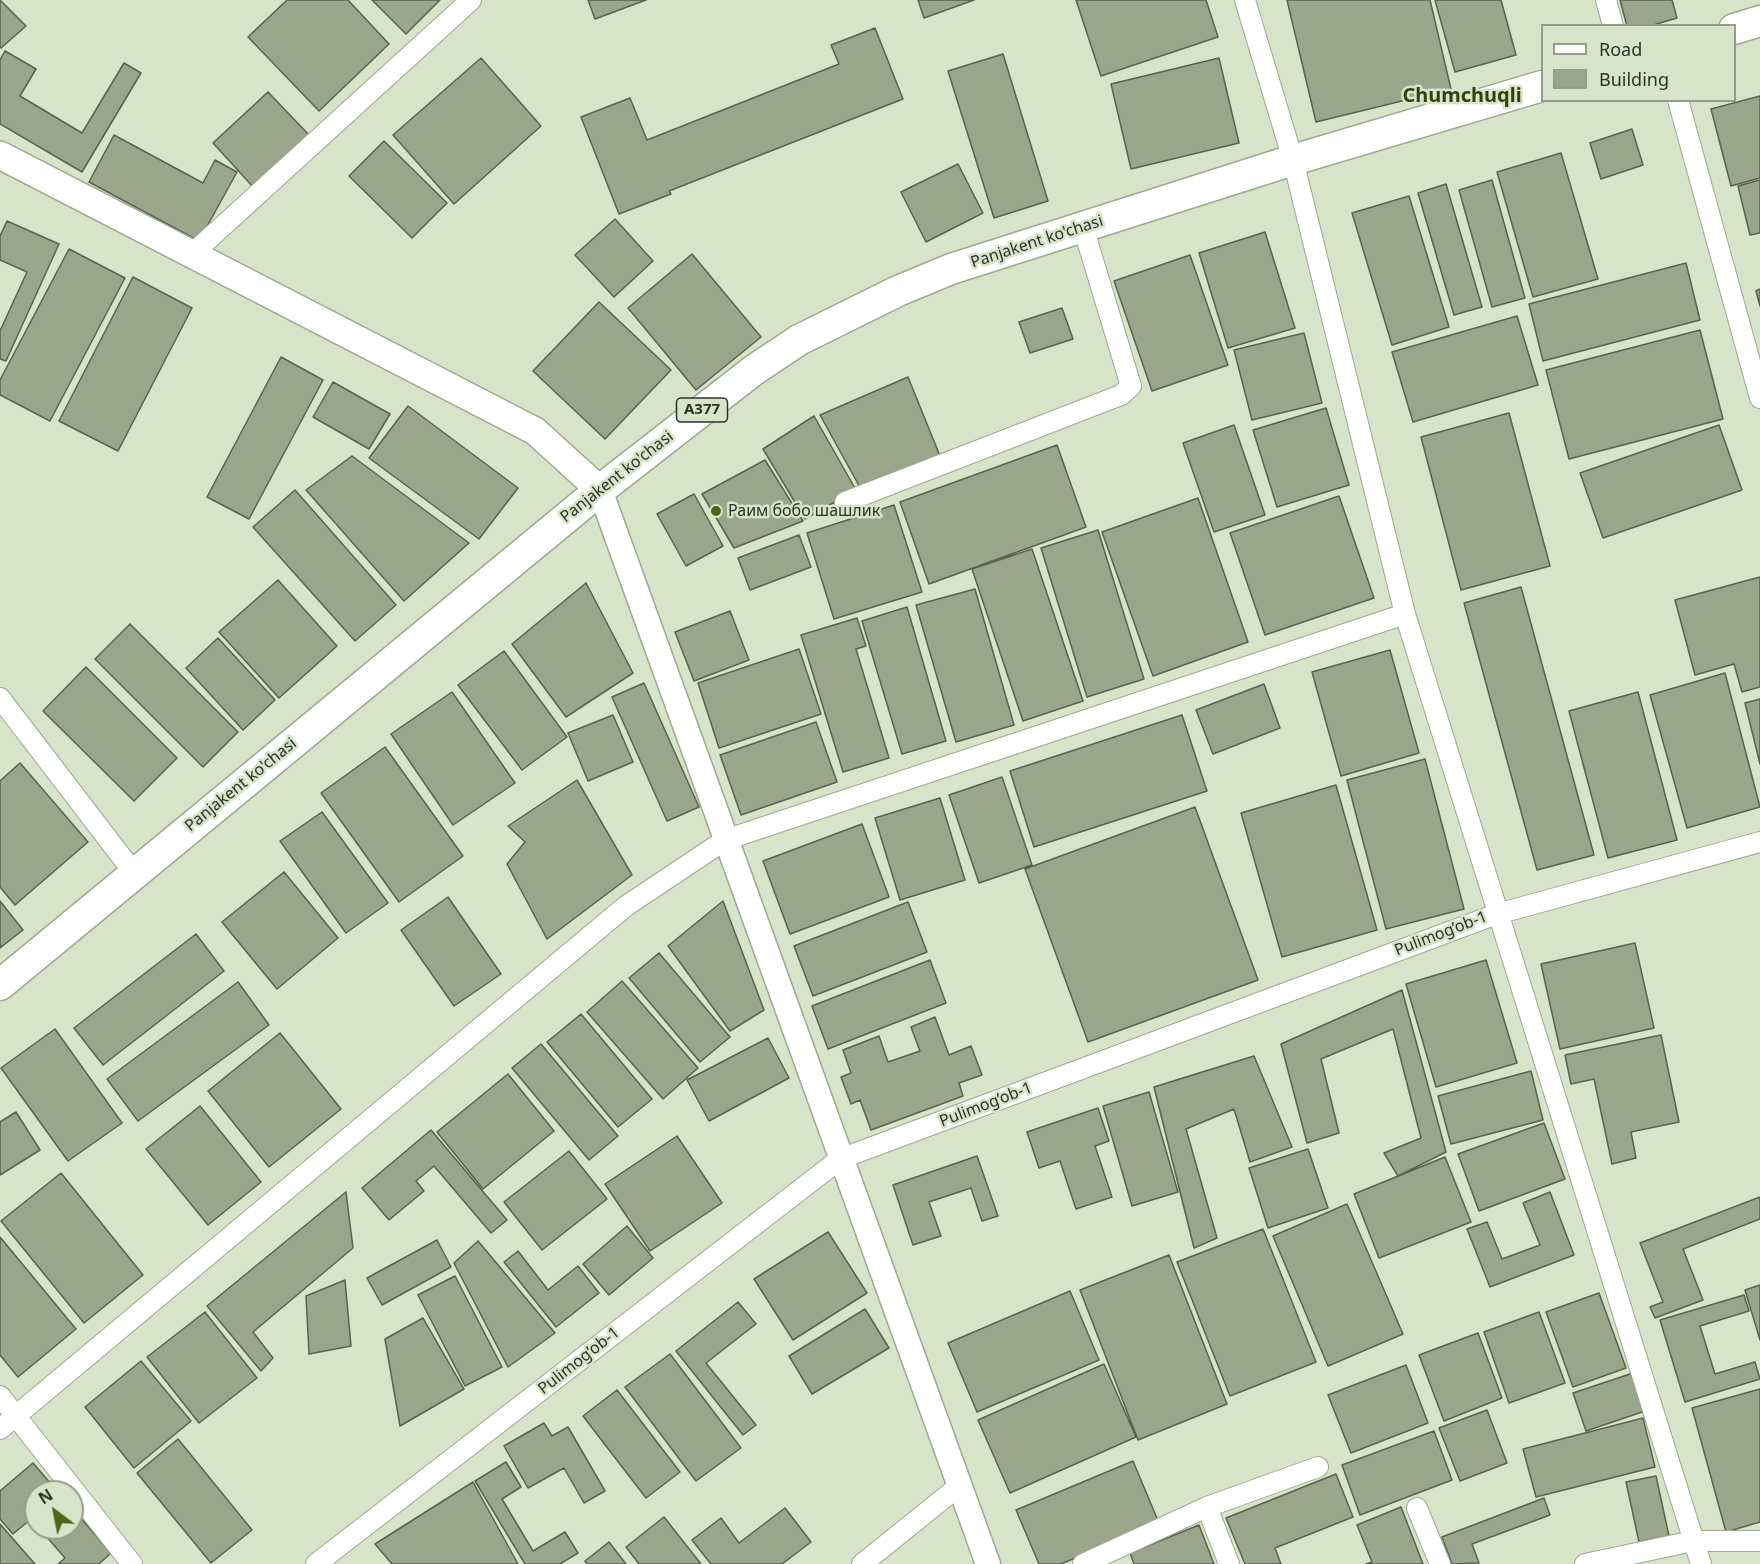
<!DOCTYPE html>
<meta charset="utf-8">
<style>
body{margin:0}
#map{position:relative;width:1760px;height:1564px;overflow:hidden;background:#d8e4c9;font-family:"Noto Sans",sans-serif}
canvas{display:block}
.legend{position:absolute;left:1541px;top:24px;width:195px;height:78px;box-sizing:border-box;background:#d8e4c9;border:2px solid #949d89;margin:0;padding:8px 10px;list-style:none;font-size:18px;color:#2d3228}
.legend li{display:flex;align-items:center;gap:12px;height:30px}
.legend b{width:30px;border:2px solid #949d89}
.north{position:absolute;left:24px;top:1480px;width:60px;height:60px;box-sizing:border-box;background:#d8e4c9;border:2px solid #949d89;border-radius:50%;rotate:328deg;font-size:16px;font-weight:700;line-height:24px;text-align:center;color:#2d3228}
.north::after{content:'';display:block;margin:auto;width:21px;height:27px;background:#4c6618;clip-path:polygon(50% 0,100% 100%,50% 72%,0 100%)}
</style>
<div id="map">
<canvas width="1760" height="1564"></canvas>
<ul class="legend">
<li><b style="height:8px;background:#fff"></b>Road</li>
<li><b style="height:16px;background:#9aa58c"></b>Building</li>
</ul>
<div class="north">N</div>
</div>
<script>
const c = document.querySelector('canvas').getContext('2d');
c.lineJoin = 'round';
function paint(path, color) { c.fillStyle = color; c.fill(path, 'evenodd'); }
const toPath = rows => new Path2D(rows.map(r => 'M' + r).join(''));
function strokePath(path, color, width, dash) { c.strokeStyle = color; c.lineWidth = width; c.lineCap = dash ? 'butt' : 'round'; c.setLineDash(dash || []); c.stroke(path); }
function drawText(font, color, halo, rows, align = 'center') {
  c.font = font + ' "Noto Sans",sans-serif'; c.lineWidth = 5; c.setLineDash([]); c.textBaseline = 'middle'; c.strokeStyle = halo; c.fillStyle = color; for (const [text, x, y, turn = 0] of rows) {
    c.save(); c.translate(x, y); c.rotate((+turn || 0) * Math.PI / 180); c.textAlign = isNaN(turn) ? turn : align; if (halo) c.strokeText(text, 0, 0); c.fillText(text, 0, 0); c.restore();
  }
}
const building = toPath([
 [0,0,26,26,1,48,0,46,0,0],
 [287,0,348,0,389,44,319,111,248,37,287,0],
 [372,0,440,0,406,34,372,0],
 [588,0,646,0,595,19,588,0],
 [918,0,974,0,924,18,918,0],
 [1076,0,1206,0,1218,37,1101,76,1076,0],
 [1287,0,1430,0,1451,89,1316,122,1287,0],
 [1435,0,1501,0,1516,55,1455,72,1435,0],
 [1620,0,1672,0,1677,18,1650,26,1627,26,1620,0],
 [875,28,903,99,669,191,671,194,619,214,581,117,630,98,647,140,839,64,831,45,875,28],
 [5,51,36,69,20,96,82,133,124,63,141,73,82,172,0,124,0,60,5,51],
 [1003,54,1048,201,994,218,948,71,1003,54],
 [481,58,541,126,454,204,393,135,481,58],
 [1219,58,1239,143,1131,169,1111,84,1219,58],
 [268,92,310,136,254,188,213,143,268,92],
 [1760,96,1760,178,1731,186,1711,109,1760,96],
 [1632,129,1643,165,1601,179,1590,143,1632,129],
 [114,135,203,183,215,160,237,172,199,241,89,182,114,135],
 [384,141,447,203,412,238,349,176,384,141],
 [1561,153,1598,279,1533,297,1497,172,1561,153],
 [958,164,983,213,926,242,901,192,958,164],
 [1492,180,1525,298,1492,307,1459,190,1492,180],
 [1760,180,1760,233,1750,235,1738,186,1760,180],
 [1446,184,1482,307,1454,315,1418,193,1446,184],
 [1409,196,1449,327,1392,345,1352,213,1409,196],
 [615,219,653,261,614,297,575,255,615,219],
 [7,221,59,244,6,361,0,359,0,331,27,272,0,260,0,236,7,221],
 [1265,232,1295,328,1228,348,1199,253,1265,232],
 [69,249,125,278,50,421,0,395,0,380,69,249],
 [692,254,761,337,696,390,628,308,692,254],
 [1190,255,1228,365,1152,391,1114,281,1190,255],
 [1686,263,1700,320,1543,361,1529,304,1686,263],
 [133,277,192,308,118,451,59,421,133,277],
 [1760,289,1760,306,1756,291,1760,289],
 [599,302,671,370,605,439,533,371,599,302],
 [1062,308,1073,339,1030,353,1019,322,1062,308],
 [1517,316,1538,385,1413,422,1392,352,1517,316],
 [1700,330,1723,419,1569,459,1546,370,1700,330],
 [1304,333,1322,403,1252,420,1234,350,1304,333],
 [281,357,323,380,249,519,207,497,281,357],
 [908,377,942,461,862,491,820,415,908,377],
 [333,382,390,414,369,449,313,417,333,382],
 [408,406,518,488,479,539,369,458,408,406],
 [1326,408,1349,485,1277,507,1253,430,1326,408],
 [1509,413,1550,566,1461,590,1421,437,1509,413],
 [814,416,856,490,805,519,763,449,814,416],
 [1234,425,1265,515,1214,532,1183,443,1234,425],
 [1719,425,1742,490,1603,538,1580,473,1719,425],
 [1057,445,1086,527,929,584,900,502,1057,445],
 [352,456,469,543,404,601,306,490,352,456],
 [765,460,803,521,734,548,702,494,765,460],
 [295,490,396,605,355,641,253,527,295,490],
 [694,494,723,546,686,566,657,514,694,494],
 [1339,496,1374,598,1265,635,1230,533,1339,496],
 [1198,498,1248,642,1153,676,1102,532,1198,498],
 [894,505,922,592,834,619,807,533,894,505],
 [1098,530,1144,679,1087,697,1041,548,1098,530],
 [799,535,811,567,750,590,738,558,799,535],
 [1032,549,1083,701,1023,721,972,569,1032,549],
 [1760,577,1760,687,1742,692,1734,664,1695,675,1675,600,1760,577],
 [278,580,337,646,279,698,219,632,278,580],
 [586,583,633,673,566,717,512,644,586,583],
 [1521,587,1594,855,1537,870,1464,603,1521,587],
 [975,589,1014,725,956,742,916,605,975,589],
 [907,607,946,741,902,754,862,621,907,607],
 [730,611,749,660,694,681,675,632,730,611],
 [857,618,866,646,856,649,889,758,843,772,801,635,857,618],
 [130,624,238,732,203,767,95,659,130,624],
 [218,638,275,700,243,730,186,668,218,638],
 [799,649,821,714,719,748,698,683,799,649],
 [1390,650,1419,753,1341,776,1312,672,1390,650],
 [504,651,567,737,522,770,458,685,504,651],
 [86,667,177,758,134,801,43,711,86,667],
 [1725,673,1760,807,1687,828,1650,695,1725,673],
 [644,683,699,807,667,821,612,697,644,683],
 [1264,684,1280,728,1213,754,1196,710,1264,684],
 [452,692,515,783,453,825,391,734,452,692],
 [1638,692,1677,840,1608,858,1569,711,1638,692],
 [1760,699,1760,764,1745,703,1760,699],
 [613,715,633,762,588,781,568,733,613,715],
 [1182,715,1207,791,1034,847,1010,771,1182,715],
 [816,722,837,782,741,815,720,755,816,722],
 [385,747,463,856,399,902,321,793,385,747],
 [1425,759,1464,909,1386,929,1347,780,1425,759],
 [20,763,88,842,15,905,0,887,0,781,20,763],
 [1002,777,1032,865,979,883,949,795,1002,777],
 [577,780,632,875,547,939,507,864,525,842,508,826,577,780],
 [1336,785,1377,930,1282,957,1241,813,1336,785],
 [940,798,965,880,900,900,875,818,940,798],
 [1195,807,1258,980,1088,1042,1025,869,1195,807],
 [322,812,388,903,346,933,280,841,322,812],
 [862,824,889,897,790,934,763,861,862,824],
 [284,872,338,938,277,989,222,922,284,872],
 [448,897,501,974,454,1006,401,930,448,897],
 [0,901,23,930,0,948,0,901],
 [723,901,764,1010,730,1031,668,946,723,901],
 [908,902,927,952,813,996,794,946,908,902],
 [196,934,224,971,103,1065,74,1028,196,934],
 [1635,943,1654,1028,1560,1049,1541,964,1635,943],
 [659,953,730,1037,700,1062,629,978,659,953],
 [930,960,946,1003,828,1049,812,1006,930,960],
 [1486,960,1517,1063,1436,1087,1406,984,1486,960],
 [622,981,698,1068,663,1099,587,1012,622,981],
 [238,982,269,1025,138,1121,107,1079,238,982],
 [1402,990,1446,1152,1398,1176,1384,1153,1421,1138,1393,1029,1321,1059,1339,1133,1307,1143,1281,1044,1402,990],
 [581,1014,652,1099,618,1127,547,1042,581,1014],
 [935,1017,949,1055,971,1046,982,1075,959,1083,963,1096,871,1130,860,1100,851,1104,841,1077,851,1073,843,1050,879,1036,888,1062,920,1051,911,1027,935,1017],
 [55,1029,122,1123,68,1161,1,1068,55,1029],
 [280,1033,341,1109,269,1167,208,1091,280,1033],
 [1661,1035,1679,1122,1631,1132,1636,1158,1612,1164,1594,1079,1571,1084,1565,1055,1661,1035],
 [768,1038,789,1078,709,1121,687,1080,768,1038],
 [541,1044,618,1136,589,1160,512,1068,541,1044],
 [1254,1056,1292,1147,1250,1162,1234,1109,1186,1129,1217,1238,1194,1248,1154,1087,1254,1056],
 [1531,1071,1543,1120,1451,1144,1438,1096,1531,1071],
 [508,1074,554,1131,483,1189,437,1132,508,1074],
 [1149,1092,1178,1192,1132,1206,1103,1106,1149,1092],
 [200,1106,261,1182,208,1225,146,1149,200,1106],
 [1098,1108,1109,1141,1095,1146,1112,1197,1076,1209,1060,1161,1039,1168,1027,1132,1098,1108],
 [16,1112,40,1150,0,1175,0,1122,16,1112],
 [1544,1123,1565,1179,1479,1211,1458,1154,1544,1123],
 [431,1130,507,1220,491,1233,434,1166,416,1181,424,1191,389,1220,362,1188,431,1130],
 [677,1136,722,1203,650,1251,605,1184,677,1136],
 [1308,1149,1328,1208,1268,1228,1249,1168,1308,1149],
 [569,1151,607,1199,542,1250,504,1202,569,1151],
 [977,1156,998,1216,982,1221,971,1188,929,1202,941,1236,913,1245,893,1185,977,1156],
 [1445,1157,1471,1222,1379,1258,1354,1194,1445,1157],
 [61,1173,143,1275,84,1323,1,1221,61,1173],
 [346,1192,353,1248,253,1332,273,1358,261,1371,207,1306,346,1192],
 [1550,1192,1574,1255,1490,1287,1467,1229,1487,1222,1502,1259,1540,1245,1523,1203,1550,1192],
 [1760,1197,1760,1219,1683,1249,1703,1300,1655,1318,1650,1307,1663,1302,1640,1243,1760,1197],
 [1347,1204,1403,1334,1328,1366,1273,1236,1347,1204],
 [627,1226,653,1258,609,1295,583,1264,627,1226],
 [1263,1229,1316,1362,1230,1396,1177,1262,1263,1229],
 [828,1232,867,1293,793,1340,754,1279,828,1232],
 [0,1237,76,1329,18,1377,0,1355,0,1237],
 [437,1240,451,1267,382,1305,367,1278,437,1240],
 [478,1241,555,1333,508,1367,454,1263,478,1241],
 [518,1251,548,1290,578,1266,599,1293,556,1327,504,1262,518,1251],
 [1169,1255,1227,1404,1138,1440,1080,1290,1169,1255],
 [455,1276,502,1367,465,1386,418,1295,455,1276],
 [345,1280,351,1346,309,1354,306,1296,345,1280],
 [1760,1285,1760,1340,1745,1290,1760,1285],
 [1070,1291,1099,1360,977,1412,948,1343,1070,1291],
 [1599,1293,1626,1368,1573,1387,1546,1312,1599,1293],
 [1744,1295,1749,1311,1700,1326,1715,1374,1755,1362,1760,1379,1685,1402,1660,1320,1744,1295],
 [738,1302,756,1324,706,1363,756,1425,743,1435,676,1351,738,1302],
 [865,1309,889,1348,812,1394,789,1356,865,1309],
 [205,1312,257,1378,199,1423,147,1357,205,1312],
 [1539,1312,1565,1383,1509,1403,1484,1332,1539,1312],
 [423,1318,464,1389,400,1426,385,1339,423,1318],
 [1478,1333,1502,1398,1444,1421,1419,1355,1478,1333],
 [670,1354,741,1448,696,1481,625,1387,670,1354],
 [141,1361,191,1421,134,1468,85,1407,141,1361],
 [1104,1364,1136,1437,1010,1493,978,1420,1104,1364],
 [1406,1365,1428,1423,1351,1453,1328,1395,1406,1365],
 [1633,1373,1645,1411,1586,1431,1573,1393,1633,1373],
 [1760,1389,1760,1522,1726,1532,1692,1408,1760,1389],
 [617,1390,680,1472,646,1498,583,1416,617,1390],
 [1487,1410,1507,1463,1460,1481,1439,1428,1487,1410],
 [1643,1418,1655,1467,1536,1497,1523,1449,1643,1418],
 [544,1423,552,1436,568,1427,605,1491,584,1503,564,1468,528,1488,504,1446,544,1423],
 [1434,1431,1452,1480,1360,1515,1342,1465,1434,1431],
 [178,1439,252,1530,211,1563,137,1473,178,1439],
 [1133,1461,1159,1523,1061,1564,1039,1564,1016,1510,1133,1461],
 [506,1462,521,1487,502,1499,533,1551,565,1532,578,1553,560,1564,525,1564,475,1481,506,1462],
 [33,1463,58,1492,36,1492,36,1525,31,1519,13,1534,0,1519,0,1491,33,1463],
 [1336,1474,1353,1517,1275,1548,1281,1564,1245,1564,1226,1518,1336,1474],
 [1656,1476,1669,1536,1639,1542,1626,1482,1656,1476],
 [473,1482,518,1564,392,1564,375,1544,473,1482],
 [1544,1498,1550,1515,1472,1544,1479,1563,1452,1564,1442,1537,1544,1498],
 [1401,1507,1423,1564,1366,1564,1372,1562,1357,1525,1401,1507],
 [72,1508,111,1553,99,1564,58,1564,65,1558,39,1528,72,1528,72,1508],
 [785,1508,811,1542,782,1564,711,1564,692,1540,721,1518,739,1543,785,1508],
 [664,1517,701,1564,639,1564,626,1547,664,1517],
 [0,1524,35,1564,0,1564,0,1524],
 [1199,1525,1214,1564,1134,1564,1130,1553,1199,1525],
 [609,1542,626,1564,587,1564,585,1561,609,1542]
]);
paint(building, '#9aa58c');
strokePath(building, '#59624b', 1.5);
const minor = toPath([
 [1245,0,1293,160,1405,614,1701,1564],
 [1606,0,1613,26],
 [1678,100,1760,398],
 [192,254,471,0],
 [845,502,1121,395,1131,386,1083,227],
 [0,698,134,873],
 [0,1396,132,1564],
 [0,1429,626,906,725,840,1405,614],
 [1207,1507,1229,1564],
 [1417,1508,1440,1564],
 [316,1564,840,1159,1497,914,1760,842],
 [862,1564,959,1486],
 [1083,1564,1207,1507,1318,1467],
 [1585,1564,1693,1541,1760,1541]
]);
const tertiary = toPath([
 [600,490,988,1564]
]);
const secondary = toPath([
 [0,155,535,431,600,490]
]);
const primary = toPath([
 [1734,29,1760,21],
 [0,985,600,490,754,370,799,340,898,291,951,269,1293,160,1542,86]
]);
strokePath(minor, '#9da88f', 22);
strokePath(tertiary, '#9da88f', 27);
strokePath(secondary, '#9da88f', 30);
strokePath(primary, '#9da88f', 33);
strokePath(minor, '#fff', 20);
strokePath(tertiary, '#fff', 24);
strokePath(secondary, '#fff', 27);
strokePath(primary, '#fff', 30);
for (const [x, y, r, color] of [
 [716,511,6,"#4c6618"]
]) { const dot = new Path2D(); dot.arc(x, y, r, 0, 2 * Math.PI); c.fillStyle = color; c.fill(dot); strokePath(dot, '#d8e4c9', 2); }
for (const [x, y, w] of [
 [702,410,51]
]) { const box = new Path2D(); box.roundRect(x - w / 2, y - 12, w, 24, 4.5); c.fillStyle = '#d8e4c9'; c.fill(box); strokePath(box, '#2d3228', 1.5); }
drawText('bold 15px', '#2d3228', null, [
 ["A377",702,410]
]);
drawText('16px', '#2d3228', '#d8e4c9', [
 ["Panjakent ko'chasi",1037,242,-18],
 ["Panjakent ko'chasi",617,477,-38],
 ["Panjakent ko'chasi",241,785,-39],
 ["Pulimog’ob-1",1441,934,-21],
 ["Pulimog’ob-1",986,1105,-21],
 ["Pulimog’ob-1",579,1361,-38]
]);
drawText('16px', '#2d3228', '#d8e4c9', [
 ["Раим бобо шашлик",728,511]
], 'left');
drawText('bold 20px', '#31430d', '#d8e4c9', [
 ["Chumchuqli",1462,96]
]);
</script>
